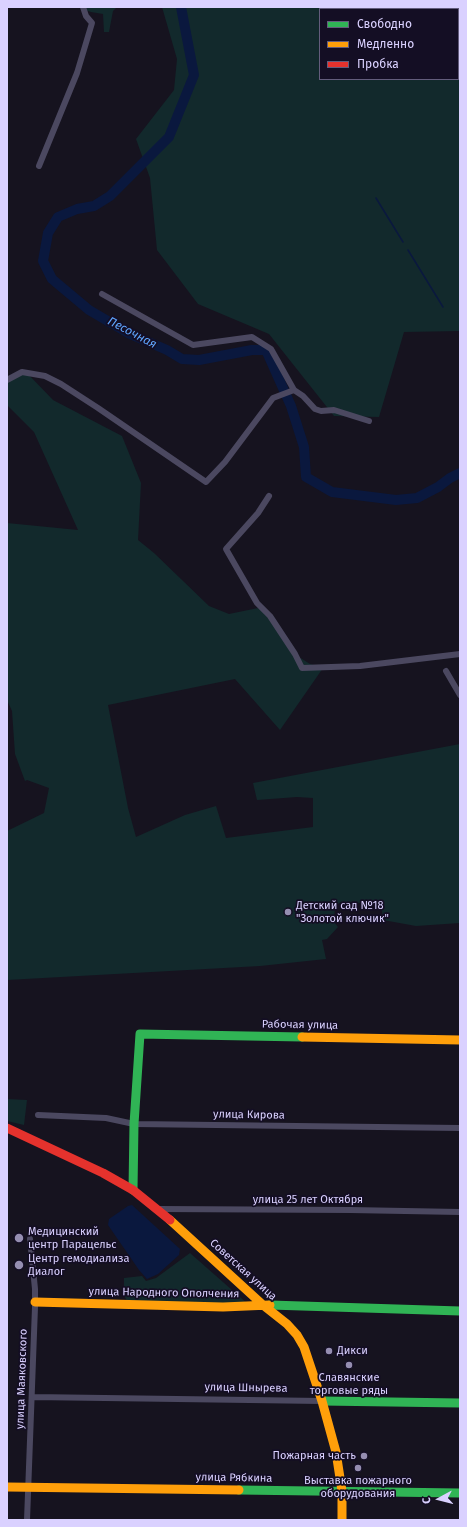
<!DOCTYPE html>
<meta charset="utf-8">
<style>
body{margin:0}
#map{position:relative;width:467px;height:1527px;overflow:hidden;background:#16131f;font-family:"Fira Sans",sans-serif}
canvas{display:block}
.frame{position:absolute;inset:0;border:8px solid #dad1ff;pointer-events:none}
.legend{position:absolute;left:319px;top:8px;width:140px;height:72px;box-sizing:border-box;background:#140e24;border:1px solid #635c7c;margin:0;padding:5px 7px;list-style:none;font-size:12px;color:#dad1ff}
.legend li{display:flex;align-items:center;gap:8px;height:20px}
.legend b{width:20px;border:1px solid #635c7c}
.north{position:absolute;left:419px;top:1479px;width:40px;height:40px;-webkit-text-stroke:3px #140e24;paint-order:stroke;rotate:263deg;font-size:11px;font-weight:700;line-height:16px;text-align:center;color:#dad1ff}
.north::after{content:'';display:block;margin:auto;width:14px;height:18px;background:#dad1ff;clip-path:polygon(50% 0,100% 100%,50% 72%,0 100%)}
</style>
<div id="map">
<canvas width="467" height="1527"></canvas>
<div class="frame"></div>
<ul class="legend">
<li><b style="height:5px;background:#30b455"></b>Свободно</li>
<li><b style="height:5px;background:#ff9f0a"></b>Медленно</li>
<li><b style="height:5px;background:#e5322d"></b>Пробка</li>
</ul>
<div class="north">С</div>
</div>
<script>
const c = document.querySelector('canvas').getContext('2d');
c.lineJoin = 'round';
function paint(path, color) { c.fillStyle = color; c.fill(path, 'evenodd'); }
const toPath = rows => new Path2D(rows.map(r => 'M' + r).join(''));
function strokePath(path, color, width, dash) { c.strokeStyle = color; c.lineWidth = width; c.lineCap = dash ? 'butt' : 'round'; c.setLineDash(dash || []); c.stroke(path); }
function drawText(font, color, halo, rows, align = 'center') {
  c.font = font + ' "Fira Sans",sans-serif'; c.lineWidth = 3.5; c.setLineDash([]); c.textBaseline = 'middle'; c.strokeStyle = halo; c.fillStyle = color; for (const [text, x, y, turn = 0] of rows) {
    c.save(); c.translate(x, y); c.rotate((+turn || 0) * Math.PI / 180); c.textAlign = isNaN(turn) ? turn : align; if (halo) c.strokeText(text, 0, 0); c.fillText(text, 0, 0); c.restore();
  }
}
paint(toPath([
 [77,7,117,7,113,11,109,32,104,32,103,14,91,12],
 [162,7,460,7,460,331,404,332,379,417,334,416,269,334,198,304,157,250,150,178,136,139,174,90,177,59],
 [320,9,458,9,458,79,320,79],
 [27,373,53,400,122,436,141,483,138,540,154,553,209,606,229,614,258,608,274,617,299,657,310,664,323,668,280,730,235,679,108,705,128,808,136,837,185,815,216,806,226,838,313,827,313,798,297,797,257,800,253,783,460,744,460,923,416,926,383,920,382,911,377,904,341,902,335,906,334,922,338,927,327,939,322,940,326,959,260,966,7,980,7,831,44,813,49,788,27,780,25,781,15,754,12,711,7,700,7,523,78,530,34,432,7,405,7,377],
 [7,1099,27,1100,24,1125,7,1121],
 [190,1253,249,1305,127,1301,124,1295,124,1278,142,1276,146,1281,156,1278]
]), '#12292c');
paint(toPath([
 [132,1205,180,1249,179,1255,158,1274,147,1279,139,1270,108,1225,109,1219,128,1206]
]), '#0a183e');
strokePath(toPath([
 [376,198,403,242],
 [408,250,443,307]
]), '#0a183e', 1.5);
strokePath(toPath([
 [181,7,194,75,169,137,110,196,94,206,77,209,58,217,48,233,43,261,52,279,89,310,130,334,167,350,182,359,199,360,252,350,266,350,291,406,304,447,306,477,332,492,396,500,417,498,438,487,450,478,460,473]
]), '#0a183e', 10);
strokePath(toPath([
 [39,166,77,73,92,23,86,16,83,7],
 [102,294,193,345,252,337,271,349,294,390,303,396,315,409,321,411,334,410,369,421],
 [7,380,22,372,45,376,61,384,98,408,206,482,225,462,273,398,294,390],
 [269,496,258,513,226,549,257,603,270,616,295,654,302,668,360,666,460,654],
 [446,671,460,695],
 [38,1115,106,1118,134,1124,460,1128],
 [158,1209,350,1210,460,1212],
 [32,1397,322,1401],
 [27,1520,35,1307,35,1289,30,1239]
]), '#4b4860', 6);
strokePath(toPath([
 [133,1190,134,1124,140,1034,302,1037],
 [270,1305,460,1311],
 [322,1401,460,1403],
 [239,1490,460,1493]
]), '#30b455', 9);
strokePath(toPath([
 [302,1037,460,1040],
 [170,1220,263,1305,287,1324,297,1335,304,1347,322,1401,336,1452,342,1491,342,1520],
 [35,1302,223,1307,270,1305],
 [7,1487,239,1490]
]), '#ff9f0a', 9);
strokePath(toPath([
 [7,1128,103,1173,133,1190,170,1220]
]), '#e5322d', 9);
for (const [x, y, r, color] of [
 [288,912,4,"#958eb1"],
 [19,1238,5,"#958eb1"],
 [19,1265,5,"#958eb1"],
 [329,1351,4,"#958eb1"],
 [349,1365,4,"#958eb1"],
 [364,1456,4,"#958eb1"],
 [358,1468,4,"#958eb1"]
]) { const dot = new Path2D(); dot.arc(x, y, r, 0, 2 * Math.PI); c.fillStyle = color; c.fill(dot); strokePath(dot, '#140e24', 1.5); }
drawText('11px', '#dad1ff', '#140e24', [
 ["Детский сад №18",296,906],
 ["\"Золотой ключик\"",296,919],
 ["Медицинский",28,1232],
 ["центр Парацельс",28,1245],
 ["Центр гемодиализа",28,1259],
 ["Диалог",28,1272],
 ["Дикси",337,1351],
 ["Славянские",349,1378,"center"],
 ["торговые ряды",349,1391,"center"],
 ["Пожарная часть",356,1456,"right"],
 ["Выставка пожарного",358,1481,"center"],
 ["оборудования",358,1494,"center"]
], 'left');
drawText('11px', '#dad1ff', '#140e24', [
 ["Рабочая улица",300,1025,1],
 ["улица Кирова",249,1115,1],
 ["улица 25 лет Октября",308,1200],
 ["Советская улица",243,1270,42],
 ["улица Народного Ополчения",164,1293,1],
 ["улица Маяковского",22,1379,-88],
 ["улица Шнырева",246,1388,1],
 ["улица Рябкина",234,1478,1]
]);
drawText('italic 12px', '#5fa6ff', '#140e24', [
 ["Песочная",132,333,28]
]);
</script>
